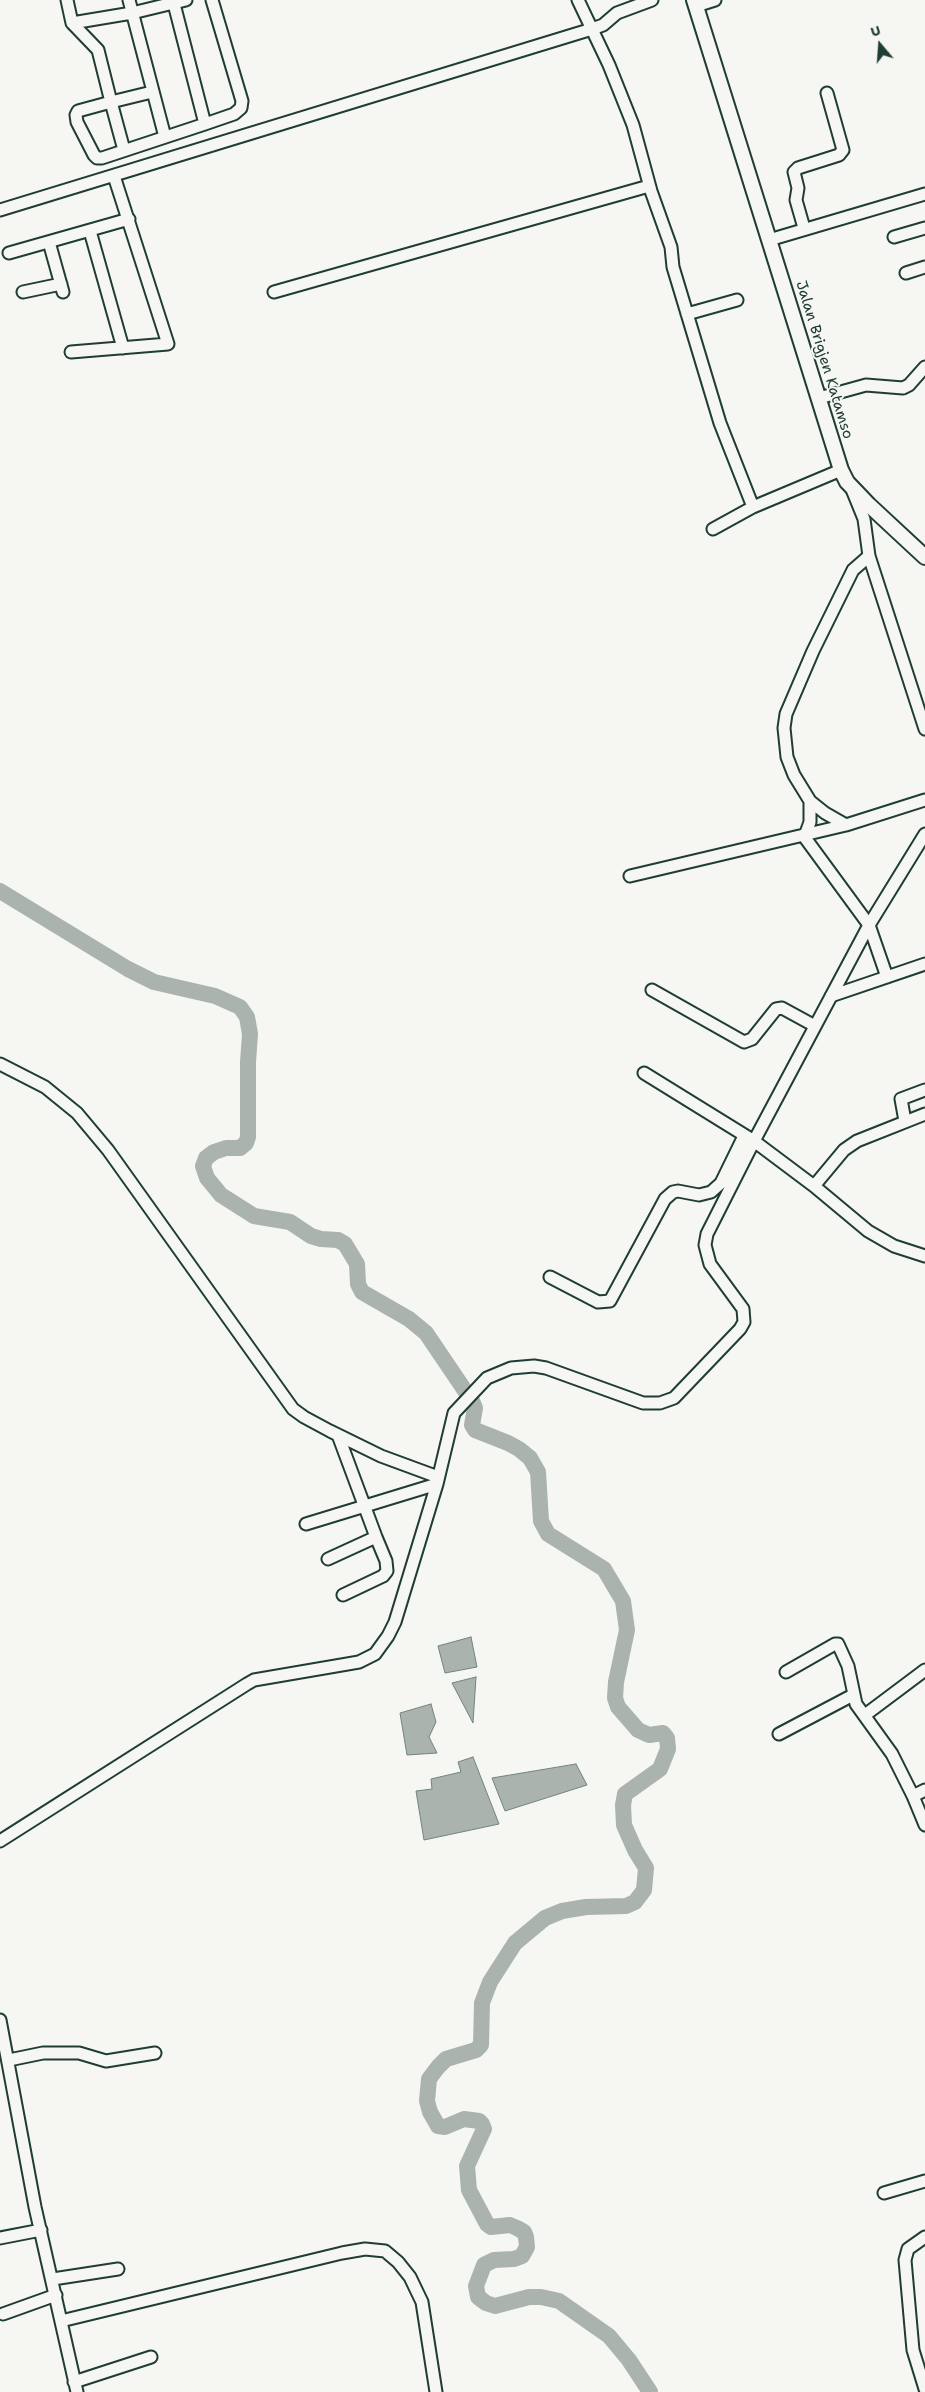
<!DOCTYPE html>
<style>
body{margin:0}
#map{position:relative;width:925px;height:2392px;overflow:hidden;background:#f6f6f2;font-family:"Shantell Sans",sans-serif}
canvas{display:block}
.north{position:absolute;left:855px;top:20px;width:50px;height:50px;-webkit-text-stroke:4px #f6f6f2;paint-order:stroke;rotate:342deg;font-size:14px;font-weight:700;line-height:20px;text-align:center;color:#1f3d34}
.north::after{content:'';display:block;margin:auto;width:18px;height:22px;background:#1f3d34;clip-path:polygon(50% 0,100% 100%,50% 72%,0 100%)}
</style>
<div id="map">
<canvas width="925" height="2392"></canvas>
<div class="north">U</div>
</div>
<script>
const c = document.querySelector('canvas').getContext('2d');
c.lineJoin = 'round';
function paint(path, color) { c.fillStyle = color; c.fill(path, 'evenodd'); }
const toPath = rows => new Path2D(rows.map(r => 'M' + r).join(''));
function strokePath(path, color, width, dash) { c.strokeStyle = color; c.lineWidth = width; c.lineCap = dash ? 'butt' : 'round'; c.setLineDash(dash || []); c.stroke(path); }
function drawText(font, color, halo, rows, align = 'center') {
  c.font = font + ' "Shantell Sans",sans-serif'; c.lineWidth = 4; c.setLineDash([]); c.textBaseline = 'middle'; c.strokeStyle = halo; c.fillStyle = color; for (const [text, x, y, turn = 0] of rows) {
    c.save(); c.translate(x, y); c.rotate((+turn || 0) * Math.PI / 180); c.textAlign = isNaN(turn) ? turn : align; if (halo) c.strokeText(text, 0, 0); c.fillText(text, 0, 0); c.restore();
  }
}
const water = toPath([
 [471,1637,477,1667,445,1673,438,1646,471,1637],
 [476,1677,473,1723,452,1683,476,1677],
 [431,1704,436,1722,429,1737,437,1753,407,1755,400,1713,431,1704],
 [473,1757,499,1824,424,1840,416,1791,432,1789,431,1779,461,1772,458,1762,473,1757],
 [576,1764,587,1785,505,1811,492,1778,576,1764]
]);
paint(water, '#aab3ae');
strokePath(water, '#72847d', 1);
strokePath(toPath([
 [0,891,128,969,154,982,215,996,240,1007,247,1017,250,1034,248,1062,248,1137,246,1143,240,1148,226,1148,214,1152,206,1158,203,1166,207,1178,221,1195,254,1216,290,1222,311,1236,321,1239,338,1240,345,1244,357,1264,358,1284,362,1292,409,1319,426,1333,472,1401,475,1408,472,1425,475,1430,508,1443,519,1449,530,1458,538,1472,541,1521,548,1534,604,1569,623,1601,627,1630,616,1682,615,1698,618,1707,638,1730,649,1735,663,1733,667,1738,668,1749,660,1769,625,1794,623,1805,624,1825,635,1850,646,1868,644,1890,635,1902,626,1906,586,1907,562,1911,545,1918,515,1943,490,1982,482,2003,481,2045,476,2050,446,2059,438,2067,429,2079,427,2101,430,2112,438,2126,445,2127,464,2119,479,2121,482,2124,484,2129,467,2166,469,2190,487,2224,491,2227,510,2225,517,2228,524,2232,526,2237,527,2247,522,2256,514,2259,494,2260,484,2265,476,2286,478,2297,486,2303,495,2306,529,2297,541,2297,559,2301,609,2336,629,2360,650,2392]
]), '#aab3ae', 16);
const minor = toPath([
 [67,0,72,23,132,13,186,0],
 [129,0,165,137],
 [173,0,205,124],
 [578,0,609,65,633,125,651,191,671,247,673,267,720,423,753,507],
 [696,6,715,0],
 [72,23,98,50,111,102,78,111,76,115,77,122,94,155,97,158,102,158,205,124,234,114,241,108,242,101,212,0],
 [124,150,111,102,152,92],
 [0,210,592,29,603,25,617,13,652,0],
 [804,228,796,200,798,188,794,172,798,168,839,155,843,150,827,93],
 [90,231,123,348],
 [894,237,925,228],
 [769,240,925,194],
 [49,242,63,292],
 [9,253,129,219],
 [906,273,925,267],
 [23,292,61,284],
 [274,292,649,186],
 [687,314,737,300],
 [71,352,168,344,114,176],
 [819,398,866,385,903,388,909,385,925,367],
 [853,492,864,519,869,556,925,729],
 [713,529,753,507,841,470],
 [846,825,825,813,810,801,794,775,787,757,784,728,786,714,813,651,853,570,869,556],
 [806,833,810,822,810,801],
 [803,835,869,925,887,977],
 [630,876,846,825,925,800],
 [652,990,744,1042,752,1039,776,1009,782,1008,815,1026],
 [831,996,925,964],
 [0,1064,45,1087,77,1113,108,1150,293,1409,304,1417,330,1431,381,1456,438,1477],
 [644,1073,754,1141,814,1186,868,1231,894,1246,925,1256],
 [905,1121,901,1099,925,1090],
 [814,1186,844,1150,857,1141,925,1114],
 [550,1277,598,1302,610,1301,665,1199,673,1192,678,1191,699,1195,711,1192,721,1183,744,1136],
 [338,1435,376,1537],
 [306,1524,437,1484],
 [328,1559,376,1537,386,1561,387,1571,383,1576,343,1595],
 [786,1672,835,1644,838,1644,848,1666,856,1704,892,1754,913,1796,925,1825],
 [865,1715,925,1670],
 [779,1734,853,1695],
 [913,1796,925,1790],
 [0,1841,247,1684,254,1680,359,1662,375,1654,388,1636,395,1622,437,1484,454,1413,487,1378,511,1368,534,1366,546,1368,643,1403,660,1403,674,1398,740,1329,744,1322,743,1309,710,1264,705,1245,707,1234,754,1141,869,925,925,834],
 [0,2020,35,2207,77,2392],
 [9,2060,43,2053,79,2053,106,2061,155,2053],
 [884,2193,925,2181],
 [925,2237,908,2249,905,2260,913,2350,925,2389],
 [0,2238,41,2230],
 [53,2279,118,2269],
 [3,2314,56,2295],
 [61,2321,342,2253,365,2249,385,2251,398,2262,410,2277,422,2302,436,2392],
 [74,2382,151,2357]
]);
const major = toPath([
 [694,0,841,470,847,482,869,505,925,557]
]);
strokePath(minor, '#1f3d34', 15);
strokePath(major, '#1f3d34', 18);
strokePath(minor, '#f6f6f2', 11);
strokePath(major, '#f6f6f2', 14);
drawText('15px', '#1f3d34', '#f6f6f2', [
 ["Jalan Brigjen Katamso",824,360,73]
]);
</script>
